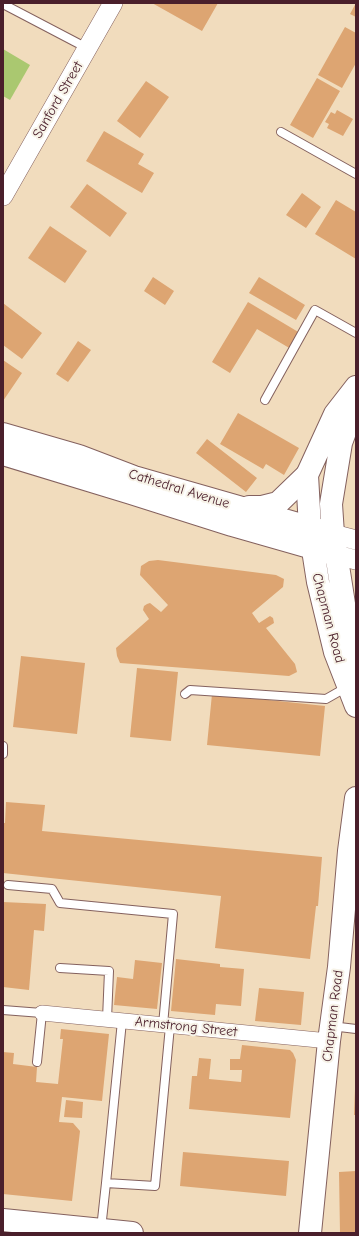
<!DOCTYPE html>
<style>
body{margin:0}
#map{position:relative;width:359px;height:1236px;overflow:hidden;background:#f1dcbd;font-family:"Comic Neue",sans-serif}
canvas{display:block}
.frame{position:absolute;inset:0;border:4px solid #4a1f2b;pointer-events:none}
</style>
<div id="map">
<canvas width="359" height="1236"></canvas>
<div class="frame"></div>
</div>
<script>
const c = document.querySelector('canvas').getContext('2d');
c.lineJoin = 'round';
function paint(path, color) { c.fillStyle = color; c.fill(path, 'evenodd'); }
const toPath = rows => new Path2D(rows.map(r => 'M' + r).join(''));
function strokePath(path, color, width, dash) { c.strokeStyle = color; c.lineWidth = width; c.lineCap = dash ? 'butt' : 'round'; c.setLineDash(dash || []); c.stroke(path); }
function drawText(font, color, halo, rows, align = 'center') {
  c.font = font + ' "Comic Neue",sans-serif'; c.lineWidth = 4; c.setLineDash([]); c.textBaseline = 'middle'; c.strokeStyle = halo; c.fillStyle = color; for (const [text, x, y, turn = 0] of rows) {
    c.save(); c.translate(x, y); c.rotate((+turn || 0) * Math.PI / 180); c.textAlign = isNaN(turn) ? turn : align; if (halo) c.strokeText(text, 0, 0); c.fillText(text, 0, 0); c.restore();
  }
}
paint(toPath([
 [3,49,30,65,10,100,3,96]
]), '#aac870');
paint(toPath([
 [152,3,218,3,202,31],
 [356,3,356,17,350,14],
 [345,27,356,33,356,63,342,88,318,75],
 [317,78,340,91,313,138,290,125],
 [146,81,169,97,140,138,117,121],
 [337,110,353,119,343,136,327,128,329,124,325,122,331,112,335,114],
 [104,131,144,154,138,164,154,173,142,193,86,161],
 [87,184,127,213,110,237,70,207],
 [302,193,321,207,306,228,286,215],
 [336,200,356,212,356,259,315,234],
 [50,226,87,251,65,283,28,258],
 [153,277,174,291,165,305,144,291],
 [259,277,305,305,296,320,249,293],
 [248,302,300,333,291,349,257,329,230,373,212,362],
 [3,303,42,333,22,359,3,345],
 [78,341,91,350,68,382,56,374],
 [3,360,22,373,3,401],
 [238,413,299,448,284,475,266,464,263,469,220,444],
 [207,439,257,478,246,492,196,453],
 [158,560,276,575,284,579,283,587,252,613,259,623,270,616,273,618,274,623,266,628,295,664,297,672,289,676,120,663,117,656,116,648,149,619,143,610,144,606,147,604,150,603,161,612,168,605,140,575,141,566,149,561],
 [21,656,85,663,77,734,13,727],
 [137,668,178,672,171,741,130,737],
 [212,694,325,706,320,756,207,745],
 [6,802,45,805,42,831,322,857,318,906,316,906,310,959,215,948,221,896,3,873,3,823,5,823],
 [3,902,46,904,44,931,34,930,29,990,3,987],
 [176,959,220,964,220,967,244,969,241,1006,216,1004,215,1015,171,1011],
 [135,960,162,963,157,1009,114,1005,117,977,133,979],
 [259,988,304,992,301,1025,255,1021],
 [61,1029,109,1034,102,1101,62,1097,59,1122,73,1123,80,1131,72,1201,3,1194,3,1052,14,1053,13,1064,37,1067,36,1082,58,1084,63,1039,60,1039],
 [242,1045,290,1050,293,1053,296,1060,290,1118,189,1109,192,1076,197,1076,199,1058,211,1059,209,1079,241,1082,242,1070,230,1070,230,1059,240,1059],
 [355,1089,356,1089,356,1115,354,1115],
 [66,1100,83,1102,82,1118,64,1117],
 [183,1152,289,1161,286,1196,180,1186],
 [356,1171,356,1233,340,1233,339,1172]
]), '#dda572');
const service = toPath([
 [3,4,87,48],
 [281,132,356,174],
 [265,400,315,310,356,333],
 [185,694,190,690,326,699,347,687],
 [3,746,3,754],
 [8,885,52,889,60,903,173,914,163,1025],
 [60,968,109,971,107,1019],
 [3,1010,42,1013,37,1062],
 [122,1021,106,1183,155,1186,170,1026],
 [331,1026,356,1029],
 [101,1229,106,1183]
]);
const minor = toPath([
 [42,1013,329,1041]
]);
const tertiary = toPath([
 [3,196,113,3],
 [333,534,356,540],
 [337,555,356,560]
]);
const secondary = toPath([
 [310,528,307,475,335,414,356,387],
 [333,534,331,504,341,443,356,402],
 [3,1220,132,1233]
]);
const primary = toPath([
 [3,434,79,456,134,477,333,534,356,680],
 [3,454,131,493,232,525,337,555],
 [249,507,262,507,278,503,307,475],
 [311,537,318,582,335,652,356,706],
 [310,1233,329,1041,339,967,349,851,356,798]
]);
strokePath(service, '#84615e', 10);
strokePath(minor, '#84615e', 16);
strokePath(tertiary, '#84615e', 20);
strokePath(secondary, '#84615e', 24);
strokePath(primary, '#84615e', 24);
strokePath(service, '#fff', 8);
strokePath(minor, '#fff', 15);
strokePath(tertiary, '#fff', 19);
strokePath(secondary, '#fff', 22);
strokePath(primary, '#fff', 22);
drawText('14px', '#4a1f2b', '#f7f3e8', [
 ["Sanford Street",58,100,-60],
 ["Cathedral Avenue",179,489,17],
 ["Chapman Road",328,618,75],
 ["Chapman Road",333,1016,-83],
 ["Armstrong Street",186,1027,6]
]);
</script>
